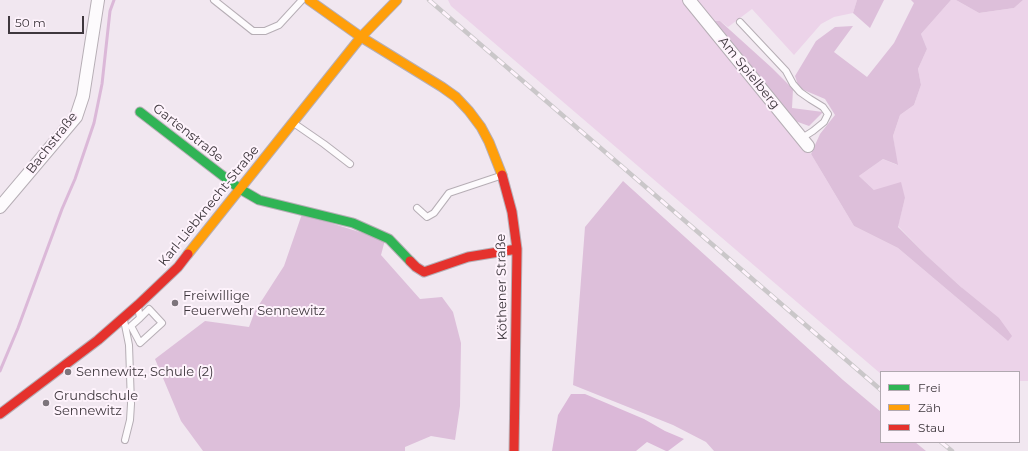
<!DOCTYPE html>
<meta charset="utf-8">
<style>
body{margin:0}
#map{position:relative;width:1028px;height:451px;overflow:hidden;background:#f1e7f0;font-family:Montserrat,sans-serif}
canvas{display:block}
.legend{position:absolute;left:880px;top:371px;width:140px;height:72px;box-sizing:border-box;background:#fef3fc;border:1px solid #b1a8b0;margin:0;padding:5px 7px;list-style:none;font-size:12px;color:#3e373d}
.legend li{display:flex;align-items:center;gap:8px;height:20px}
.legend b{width:20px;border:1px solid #b1a8b0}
.scale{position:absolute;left:8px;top:16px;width:76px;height:18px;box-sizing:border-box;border:2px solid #3e373d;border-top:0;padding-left:5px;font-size:12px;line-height:14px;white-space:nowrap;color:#3e373d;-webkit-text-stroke:3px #fef3fc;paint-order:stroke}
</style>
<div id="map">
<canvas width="1028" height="451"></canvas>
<ul class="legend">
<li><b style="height:5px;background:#30b455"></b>Frei</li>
<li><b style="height:5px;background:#ff9f0a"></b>Zäh</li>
<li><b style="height:5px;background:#e5322d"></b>Stau</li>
</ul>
<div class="scale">50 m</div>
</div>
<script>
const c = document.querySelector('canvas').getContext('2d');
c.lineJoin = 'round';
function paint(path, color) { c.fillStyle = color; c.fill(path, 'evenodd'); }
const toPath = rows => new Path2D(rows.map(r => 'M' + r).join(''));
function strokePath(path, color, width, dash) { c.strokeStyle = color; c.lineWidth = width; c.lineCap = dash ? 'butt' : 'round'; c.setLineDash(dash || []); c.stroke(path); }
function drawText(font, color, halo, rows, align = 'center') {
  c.font = font + ' Montserrat,sans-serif'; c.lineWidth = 4; c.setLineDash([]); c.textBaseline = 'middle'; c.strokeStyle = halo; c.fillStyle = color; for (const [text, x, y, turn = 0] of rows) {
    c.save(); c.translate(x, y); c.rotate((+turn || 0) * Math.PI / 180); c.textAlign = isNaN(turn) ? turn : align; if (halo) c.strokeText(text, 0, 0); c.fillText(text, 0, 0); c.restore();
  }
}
paint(toPath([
 [448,0,686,0,811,154,854,226,898,248,1008,341,961,287,926,255,898,226,905,198,874,190,859,176,883,159,897,165,893,136,900,115,914,105,921,85,918,69,927,49,921,34,951,0,956,0,979,13,1014,8,1023,0,1028,0,1028,381,1019,381,1019,372,881,372,881,374,451,6],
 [693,0,857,0,853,13,834,17,821,24,794,55,752,9,728,27,720,21,714,26]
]), '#ecd3e9');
paint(toPath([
 [857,0,884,0,870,28,853,13],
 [911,0,951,0,921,34,927,49,918,69,921,85,914,105,900,115,893,136,898,165,883,159,859,176,874,190,901,182,905,198,898,227,926,255,961,287,999,318,1012,336,1008,341,898,248,854,226,811,154,820,134,835,115,825,99,799,88,795,76,816,41,835,27,853,26,834,52,867,77,894,43,914,3],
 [956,0,1023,0,1014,8,979,13],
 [715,21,720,21,772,68,793,89,792,108,823,112,809,126,798,122,789,117,714,26],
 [623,181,843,380,881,412,881,442,915,442,926,451,714,451,706,442,673,425,573,385,585,227],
 [302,214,385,240,381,255,420,299,442,297,453,312,461,343,460,406,455,440,431,436,405,447,405,451,203,451,181,421,155,359,205,321,249,327,255,311,284,266]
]), '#ddbfda');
paint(toPath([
 [571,394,585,394,644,419,665,431,684,439,668,451,666,451,647,442,636,451,552,451,558,415]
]), '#dbb8d8');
strokePath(toPath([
 [0,371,18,328,62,209,75,179,94,123,102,84,110,11,114,0]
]), '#dbb8d8', 3);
const lane = toPath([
 [214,0,253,31,265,31,279,25,302,0],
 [740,22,786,71,793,84,800,92,810,99,823,107,828,114,824,122,813,131,802,138],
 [295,124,324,144,350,164],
 [417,208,427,217,434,213,449,193,500,176],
 [138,307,140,318,149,309,162,323,140,343,131,326,140,318],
 [124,320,129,345,131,404,130,420,125,440]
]);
const street = toPath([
 [689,0,808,146],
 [0,207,76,117,83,96,98,0]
]);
const fast = toPath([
 [140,112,240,189,259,200,353,223,389,239,410,261]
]);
const slow = toPath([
 [309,0,361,37,442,87,456,97,469,111,481,127,489,142,502,175],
 [188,254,361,37,397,0]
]);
const jam = toPath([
 [502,175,512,212,517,249,514,451],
 [410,261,416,267,424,272,468,257,517,249],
 [0,414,98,340,138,305,178,267,188,254]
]);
strokePath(lane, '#b6aeb5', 8);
strokePath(street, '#b6aeb5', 14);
strokePath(fast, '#b6aeb5', 11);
strokePath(slow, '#b6aeb5', 11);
strokePath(jam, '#b6aeb5', 11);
strokePath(lane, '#fdfbfd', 6);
strokePath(street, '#fdfbfd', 12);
strokePath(fast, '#30b455', 9);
strokePath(slow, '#ff9f0a', 9);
strokePath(jam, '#e5322d', 9);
const rail = toPath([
 [429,0,881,390],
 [941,442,952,451]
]);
strokePath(rail, '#cac7c9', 4.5);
strokePath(rail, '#fef3fc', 3, [9]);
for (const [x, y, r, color] of [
 [175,303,4,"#7d757c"],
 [68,372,4,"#7d757c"],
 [46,403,4,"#7d757c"]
]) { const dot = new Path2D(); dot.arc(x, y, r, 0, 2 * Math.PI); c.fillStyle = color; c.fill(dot); strokePath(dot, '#fef3fc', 1.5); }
drawText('13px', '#3e373d', '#fef3fc', [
 ["Am Spielberg",749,73,51],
 ["Gartenstraße",188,133,38],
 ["Bachstraße",52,143,-52],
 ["Karl-Liebknecht-Straße",209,206,-51],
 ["Köthener Straße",502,287,-91]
]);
drawText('13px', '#3e373d', '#fef3fc', [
 ["Freiwillige",183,296],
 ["Feuerwehr Sennewitz",183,311],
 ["Sennewitz, Schule (2)",76,372],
 ["Grundschule",54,396],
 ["Sennewitz",54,411]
], 'left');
</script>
